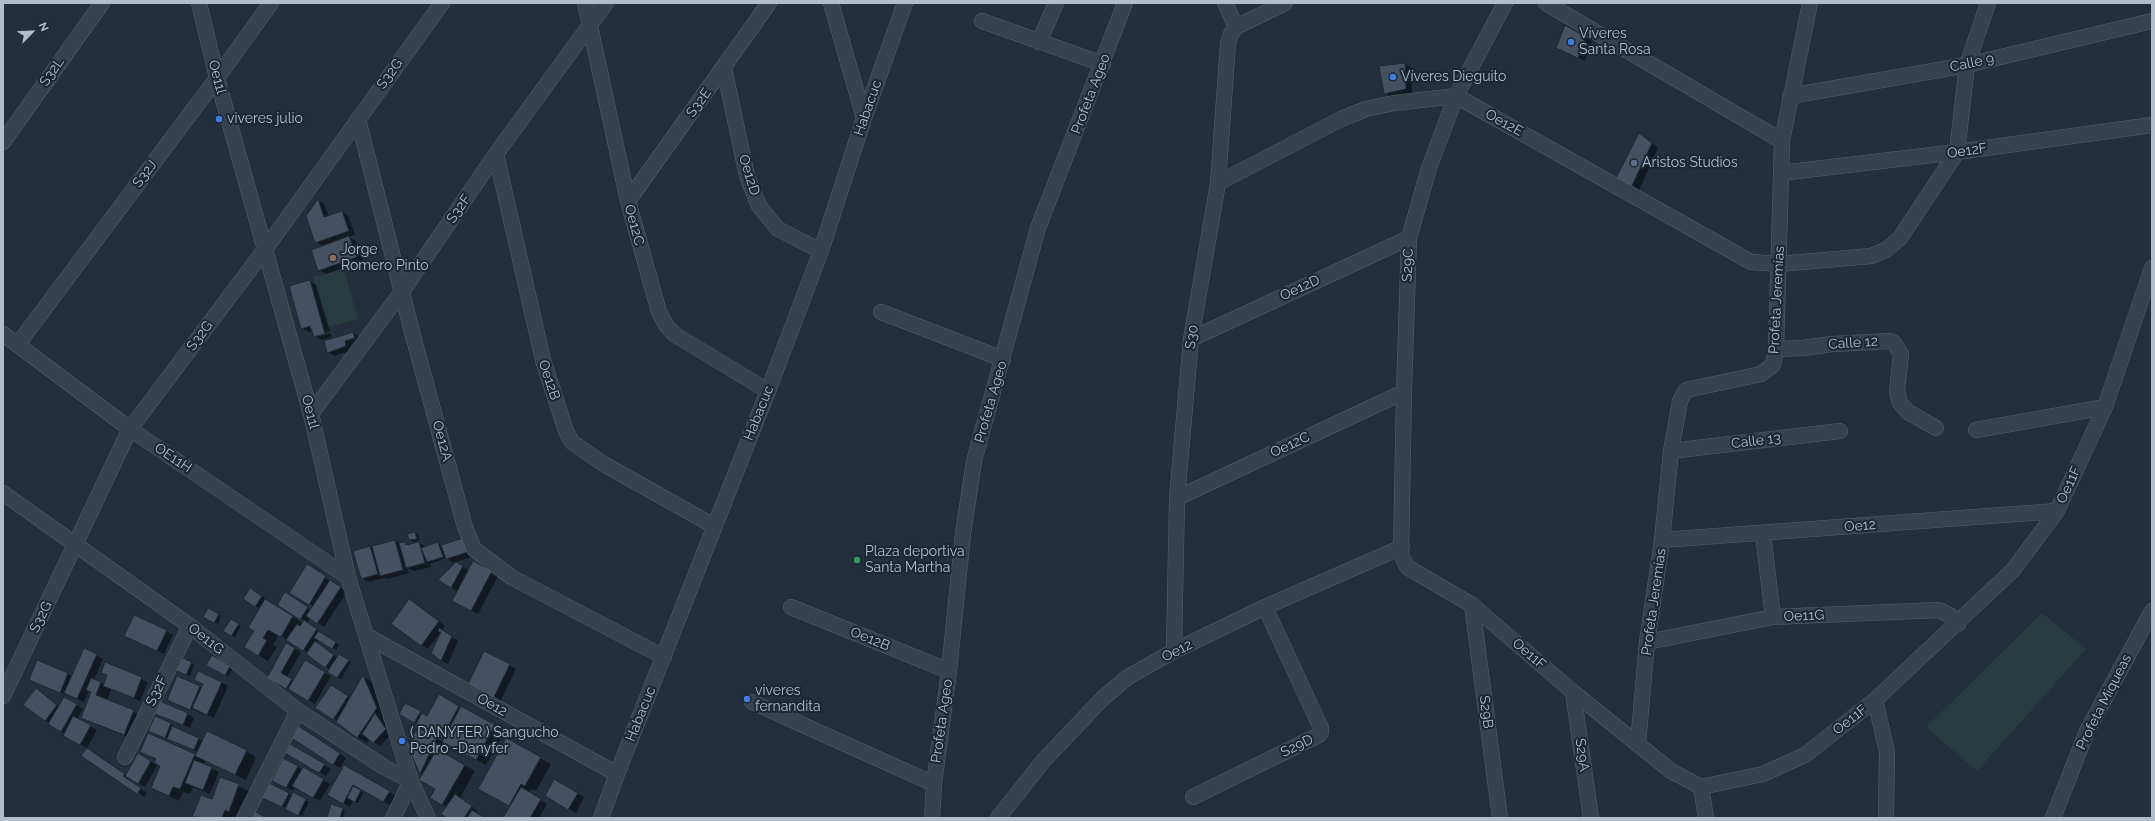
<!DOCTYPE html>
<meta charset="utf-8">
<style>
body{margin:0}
#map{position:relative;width:2155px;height:821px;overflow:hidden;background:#242f3e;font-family:Raleway,sans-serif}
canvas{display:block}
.frame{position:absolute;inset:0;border:4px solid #b4bcc9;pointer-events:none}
.north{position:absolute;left:12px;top:12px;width:40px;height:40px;-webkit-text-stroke:3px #1d2633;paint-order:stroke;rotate:66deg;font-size:11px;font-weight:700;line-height:16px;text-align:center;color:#b4bcc9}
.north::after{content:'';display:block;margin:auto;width:14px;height:18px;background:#b4bcc9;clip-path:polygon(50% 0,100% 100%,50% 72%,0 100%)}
</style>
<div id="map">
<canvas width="2155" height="821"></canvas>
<div class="frame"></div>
<div class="north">N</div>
</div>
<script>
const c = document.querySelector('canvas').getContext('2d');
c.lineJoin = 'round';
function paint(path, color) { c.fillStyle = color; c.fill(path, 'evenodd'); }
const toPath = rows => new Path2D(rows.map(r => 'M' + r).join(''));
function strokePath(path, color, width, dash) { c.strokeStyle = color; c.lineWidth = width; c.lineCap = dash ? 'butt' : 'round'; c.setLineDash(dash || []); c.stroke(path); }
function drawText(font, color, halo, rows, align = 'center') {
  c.font = font + ' Raleway,sans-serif'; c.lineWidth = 4; c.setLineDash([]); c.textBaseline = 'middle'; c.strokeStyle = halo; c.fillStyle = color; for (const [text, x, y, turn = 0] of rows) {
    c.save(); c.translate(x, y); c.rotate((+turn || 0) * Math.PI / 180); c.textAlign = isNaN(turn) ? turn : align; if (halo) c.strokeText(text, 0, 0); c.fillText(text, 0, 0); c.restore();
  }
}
paint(toPath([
 [344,269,358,319,327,327,313,277],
 [2042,613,2086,649,1977,771,1926,727]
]), '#263c3f');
paint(toPath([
 [1566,27,1592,41,1585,61,1557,48],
 [1405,64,1412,68,1412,93,1391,97,1385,93,1380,67],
 [1646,138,1658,148,1637,195,1630,191],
 [318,200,324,204,329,216,342,212,348,216,355,235,349,237,356,241,363,261,326,274,319,270,323,246,316,242],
 [310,281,316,285,330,331,318,334,318,337,330,333,332,337,321,340,315,336,313,331,309,332,302,328],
 [353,333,360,337,361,342,351,345,353,350,335,356,328,352],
 [415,533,418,534,420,540,413,542,410,540,409,534],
 [463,539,474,556,453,563,446,558,430,564,431,567,414,571,407,568,409,573,387,579,384,578,369,582,362,578,370,547,374,549,395,541,409,546,419,543,426,547,438,543,442,546],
 [456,563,469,570,474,563,498,576,478,614,454,601,458,592,451,588],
 [307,566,347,592,324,627,310,618,307,623,339,645,336,650,319,640,317,644,338,658,339,655,351,662,341,679,329,672,330,670,308,652,279,635,273,645,277,647,268,661,246,647,255,631,263,605,261,604,259,608,245,599,250,589,265,598,264,600,303,623,305,621,279,604,292,597,311,610,313,606,291,593],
 [416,604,445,626,428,649,421,645],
 [208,609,221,616,218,624,205,617],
 [231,620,241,626,235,637,225,631],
 [166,631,173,635,164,654,131,638],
 [442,631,458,641,448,664,441,660],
 [287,644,301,652,287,677,294,681,305,662,331,676,315,704,268,677],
 [84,649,103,659,94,680,104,684,108,676,102,673,105,663,148,682,140,701,111,689,107,700,144,717,134,740,82,718,92,692,89,691,84,702,30,680,38,661,72,676],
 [213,656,233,668,228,677,208,664],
 [191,663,194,665,190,676,177,670],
 [509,665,516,669,500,702,475,689],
 [363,677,373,682,387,714,383,719,392,733,380,746,370,739,367,743,357,737,338,721,317,708,338,690,351,699],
 [221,682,228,686,214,718,175,703,200,687,202,688,204,684],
 [43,694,60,707,65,698,83,709,77,719,97,730,87,748,71,739,45,720],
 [439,696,505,731,486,765,454,747,445,739,400,714,405,704,427,718],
 [156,713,187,714,194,718,190,728],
 [171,724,174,726,173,727,203,741,246,751,256,757,246,780,206,760,203,764,219,772,210,794,193,787,190,794,183,792,179,801,152,788,161,766,158,764,145,787,131,779,129,781,147,793,144,797,94,753,126,775,138,755,155,764,156,760,141,752,196,756,198,752,153,732],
 [418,729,443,742,439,751,475,771,460,798,478,811,476,814,484,818,449,818,447,807,431,798,436,789,421,774,409,745],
 [304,731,346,758,340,768,333,764],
 [506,739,551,764,536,791,532,789,529,793,547,804,539,818,504,818,511,807,479,789],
 [290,745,331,769,326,776,286,752],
 [284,760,330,784,320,801,295,787,293,791,273,780],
 [344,767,396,796,390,805,360,788,359,790,363,793,358,803,353,800,350,807,329,795],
 [220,778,249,791,240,817,194,817,212,800],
 [555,781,584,797,576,813,546,796],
 [288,793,292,796,293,794,309,802,302,816,259,796],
 [342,809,345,810,343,818,328,818]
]), '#0007');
const building = toPath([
 [1565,25,1586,37,1578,58,1556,48,1565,25],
 [1405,63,1406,89,1384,94,1379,66,1405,63],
 [1639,133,1652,143,1629,192,1614,182,1639,133],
 [318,199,324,217,342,211,349,231,315,243,306,216,318,199],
 [349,236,357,257,318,271,311,250,349,236],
 [310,280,325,334,314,337,310,326,301,329,289,286,310,280],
 [353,332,355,338,345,341,346,346,327,353,324,341,353,332],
 [415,532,417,539,409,540,407,534,415,532],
 [463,538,468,552,446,559,441,545,463,538],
 [395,540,403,570,380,576,372,546,395,540],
 [405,542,406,545,419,542,425,563,406,568,399,543,405,542],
 [438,542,443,557,427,562,421,548,438,542],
 [370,546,378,574,361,579,353,551,370,546],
 [473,561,492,571,471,611,452,601,473,561],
 [456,562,463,566,451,588,438,580,456,562],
 [307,564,326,576,309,605,289,593,307,564],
 [330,580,341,587,317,624,306,616,330,580],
 [250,588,262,596,255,607,243,599,250,588],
 [285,592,308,607,300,620,277,605,285,592],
 [265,599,293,616,281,637,268,630,263,638,267,640,258,656,244,647,254,631,248,628,265,599],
 [409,599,439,621,421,646,391,624,409,599],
 [208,608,219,614,214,623,203,617,208,608],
 [134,615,167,630,157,651,124,636,134,615],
 [231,619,239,624,231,636,223,631,231,619],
 [304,620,317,629,303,651,286,640,297,624,300,626,304,620],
 [439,628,452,636,441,661,431,653,441,632,438,631,439,628],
 [318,631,336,642,332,649,314,638,318,631],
 [315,641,334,655,325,668,306,654,315,641],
 [286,643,295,648,281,673,292,679,286,689,267,678,286,643],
 [84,648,97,654,77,699,64,693,84,648],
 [484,651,510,664,493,699,467,686,484,651],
 [339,654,349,660,337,678,327,672,339,654],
 [212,655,230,666,225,676,206,665,212,655],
 [178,656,192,662,186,675,172,669,178,656],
 [37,660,68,673,60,693,29,680,37,660],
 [305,660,325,672,308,701,288,689,305,660],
 [105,662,142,677,134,698,103,686,107,675,101,673,105,662],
 [198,671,222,682,207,715,192,708,203,684,194,680,198,671],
 [363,675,377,708,357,738,336,722,363,675],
 [177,676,200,686,190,710,167,700,177,676],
 [91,678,101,682,96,695,134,710,124,735,81,718,91,692,86,690,91,678],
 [331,685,348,696,333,720,315,708,331,685],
 [36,688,57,705,45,721,23,705,36,688],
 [439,694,459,706,442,738,416,724,422,713,427,716,439,694],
 [64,697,77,704,61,732,48,724,64,697],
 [160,701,188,713,183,725,155,714,160,701],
 [405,703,421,711,414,723,399,714,405,703],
 [461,706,495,725,476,760,442,742,461,706],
 [375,713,386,729,373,743,362,734,375,713],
 [73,716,91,725,80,745,63,736,73,716],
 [155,716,171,723,165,738,148,731,155,716],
 [297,725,340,753,333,765,290,737,297,725],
 [172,726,199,738,194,750,167,739,172,726],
 [418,728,437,738,420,774,407,745,418,728],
 [207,731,247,750,235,775,195,756,207,731],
 [148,733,195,754,180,789,173,787,169,796,151,788,160,766,154,763,156,759,140,752,148,733],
 [506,738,541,757,525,786,521,784,509,806,478,789,506,738],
 [290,744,325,764,319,773,285,753,290,744],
 [87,748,125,774,123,776,141,788,137,794,81,756,87,748],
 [437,749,465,765,442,805,430,798,435,789,419,780,437,749],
 [138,753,151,761,138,784,125,776,138,753],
 [283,758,298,766,286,788,272,781,283,758],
 [194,760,212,767,203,790,185,783,194,760],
 [344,765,390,791,383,802,353,785,343,804,327,795,344,765],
 [303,767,324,779,313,798,292,786,303,767],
 [220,777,239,784,229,812,225,810,222,818,192,817,201,795,212,799,220,777],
 [554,779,578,793,568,810,545,796,554,779],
 [265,781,289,793,282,807,258,796,265,781],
 [353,786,361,790,355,802,347,798,353,786],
 [521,787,541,799,530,818,503,818,521,787],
 [293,792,306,799,298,816,285,809,293,792],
 [455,794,472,806,464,818,447,818,441,814,455,794],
 [331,804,343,808,340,818,327,818,331,804],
 [252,810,267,818,248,818,252,810],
 [472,810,485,818,467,818,472,810]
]);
paint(building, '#455162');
strokePath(building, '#1f2835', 1);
const street = toPath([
 [199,3,217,78,311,414,348,577,411,781,428,818],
 [585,3,628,201,659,312,666,325,674,334,768,391],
 [831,3,864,118],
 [1225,3,1236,27],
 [1505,3,1456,96,1429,168,1409,238,1404,392,1401,554,1407,567,1472,605,1573,692,1671,771,1701,787,1763,774,1805,755,1875,700,2013,570,2057,511,2105,407,2152,268],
 [1546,3,1782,141],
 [982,21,1103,64],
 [1039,42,1056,3],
 [724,68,747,176,759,206,778,229,821,251],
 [1790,96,1967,65,2152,21],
 [358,119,412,332,465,527,474,549,511,577,664,657],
 [3,142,102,3],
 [496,154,543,360,566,431,572,442,602,463,714,526],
 [1781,173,1957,152,2152,125],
 [1218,183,1341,119,1366,109,1394,103,1456,96,1751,262,1779,264,1871,256,1886,250,1900,238,1957,152,1967,65,1988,3],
 [628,201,769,3],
 [881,312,1003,359],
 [3,334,130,429,348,577],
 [1191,339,1409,238],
 [18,344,217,78,271,3],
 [1776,349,1803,348,1832,344,1890,341,1894,343,1901,354,1897,391,1900,403,1908,412,1936,428],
 [311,414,403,290,496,154,606,3],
 [1976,430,2105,407],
 [1671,451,1840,431],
 [3,493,190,626,298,711,384,767,411,781,393,818],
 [1177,498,1404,392],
 [1763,534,1773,617],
 [1662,540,2057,511],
 [1472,605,1500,818],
 [791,607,949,671],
 [367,636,617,774],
 [1647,642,1773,617,1939,610,1951,616,1958,624],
 [1174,651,1177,498,1191,339,1218,183,1228,43,1231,34,1236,27,1285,3],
 [1573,692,1591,818],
 [3,696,130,429,266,248,442,3],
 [1875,700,1887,752,1886,818],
 [752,702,934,784],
 [1638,744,1647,642,1662,540,1671,451,1680,401,1686,390,1761,374,1773,365,1776,349,1782,141,1810,3],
 [125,757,190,626],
 [1701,787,1706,818],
 [1193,797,1319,735,1321,732,1321,728,1265,607],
 [244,818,298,711],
 [601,818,617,774,768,391,821,251,864,118,905,3],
 [932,818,934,784,949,671,963,534,974,461,1038,228,1125,3],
 [998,818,1044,760,1103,698,1128,677,1174,651,1265,607,1402,547],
 [2053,818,2087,731,2152,611]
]);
strokePath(street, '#565f6c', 16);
strokePath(street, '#38414e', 15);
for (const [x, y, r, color] of [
 [1571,42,4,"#3f7fe0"],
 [1393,77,4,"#3f7fe0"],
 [219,119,4,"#3f7fe0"],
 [1634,163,4,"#5c6f8a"],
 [333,258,4,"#8d6e63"],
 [857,560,4,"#2e9e5b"],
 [747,699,4,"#3f7fe0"],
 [402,741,4,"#3f7fe0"]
]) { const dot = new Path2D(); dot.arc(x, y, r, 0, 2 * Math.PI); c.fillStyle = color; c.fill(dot); strokePath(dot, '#1d2633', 1.5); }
drawText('14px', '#b4bcc9', '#1d2633', [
 ["Víveres",1579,34],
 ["Santa Rosa",1579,50],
 ["Víveres Dieguito",1401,77],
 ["viveres julio",227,119],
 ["Aristos Studios",1642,163],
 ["Jorge",341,250],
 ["Romero Pinto",341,266],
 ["Plaza deportiva",865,552],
 ["Santa Martha",865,568],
 ["viveres",755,691],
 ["fernandita",755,707],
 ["( DANYFER ) Sangucho",410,733],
 ["Pedro -Danyfer",410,749]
], 'left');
drawText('14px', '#b4bcc9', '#1d2633', [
 ["Calle 9",1972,63,-12],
 ["S32L",52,72,-55],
 ["S32G",390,74,-54],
 ["Oe11l",217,77,75],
 ["Profeta Ageo",1091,94,-69],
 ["S32E",699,103,-54],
 ["Habacuc",868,108,-71],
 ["Oe12E",1504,123,29],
 ["Oe12F",1967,151,-8],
 ["S32J",145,174,-53],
 ["Oe12D",749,175,73],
 ["S32F",459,209,-55],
 ["Oe12C",634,225,75],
 ["S29C",1408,265,-88],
 ["Oe12D",1300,288,-25],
 ["Profeta Jeremías",1777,300,-87],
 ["S32G",200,336,-53],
 ["S30",1192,337,-82],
 ["Calle 12",1853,343,-4],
 ["Oe12B",549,380,72],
 ["Profeta Ageo",991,402,-74],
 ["Oe11l",310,412,76],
 ["Habacuc",759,413,-68],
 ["Oe12A",442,441,75],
 ["Calle 13",1756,441,-7],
 ["Oe12C",1290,445,-25],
 ["OE11H",173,458,34],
 ["Oe11F",2069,485,-65],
 ["Oe12",1860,526,-5],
 ["Profeta Jeremías",1654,602,-82],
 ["Oe11G",1804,616,-2],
 ["S32G",41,617,-64],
 ["Oe11G",206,639,38],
 ["Oe12B",870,639,22],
 ["Oe12",1177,651,-27],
 ["Oe11F",1529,654,41],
 ["S32F",157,691,-64],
 ["Profeta Miqueas",2104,702,-63],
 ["Oe12",492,705,29],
 ["S29B",1486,712,83],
 ["Habacuc",641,714,-68],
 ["Oe11F",1850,720,-38],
 ["Profeta Ageo",942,721,-82],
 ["S29D",1297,746,-26],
 ["S29A",1582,755,82]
]);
</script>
